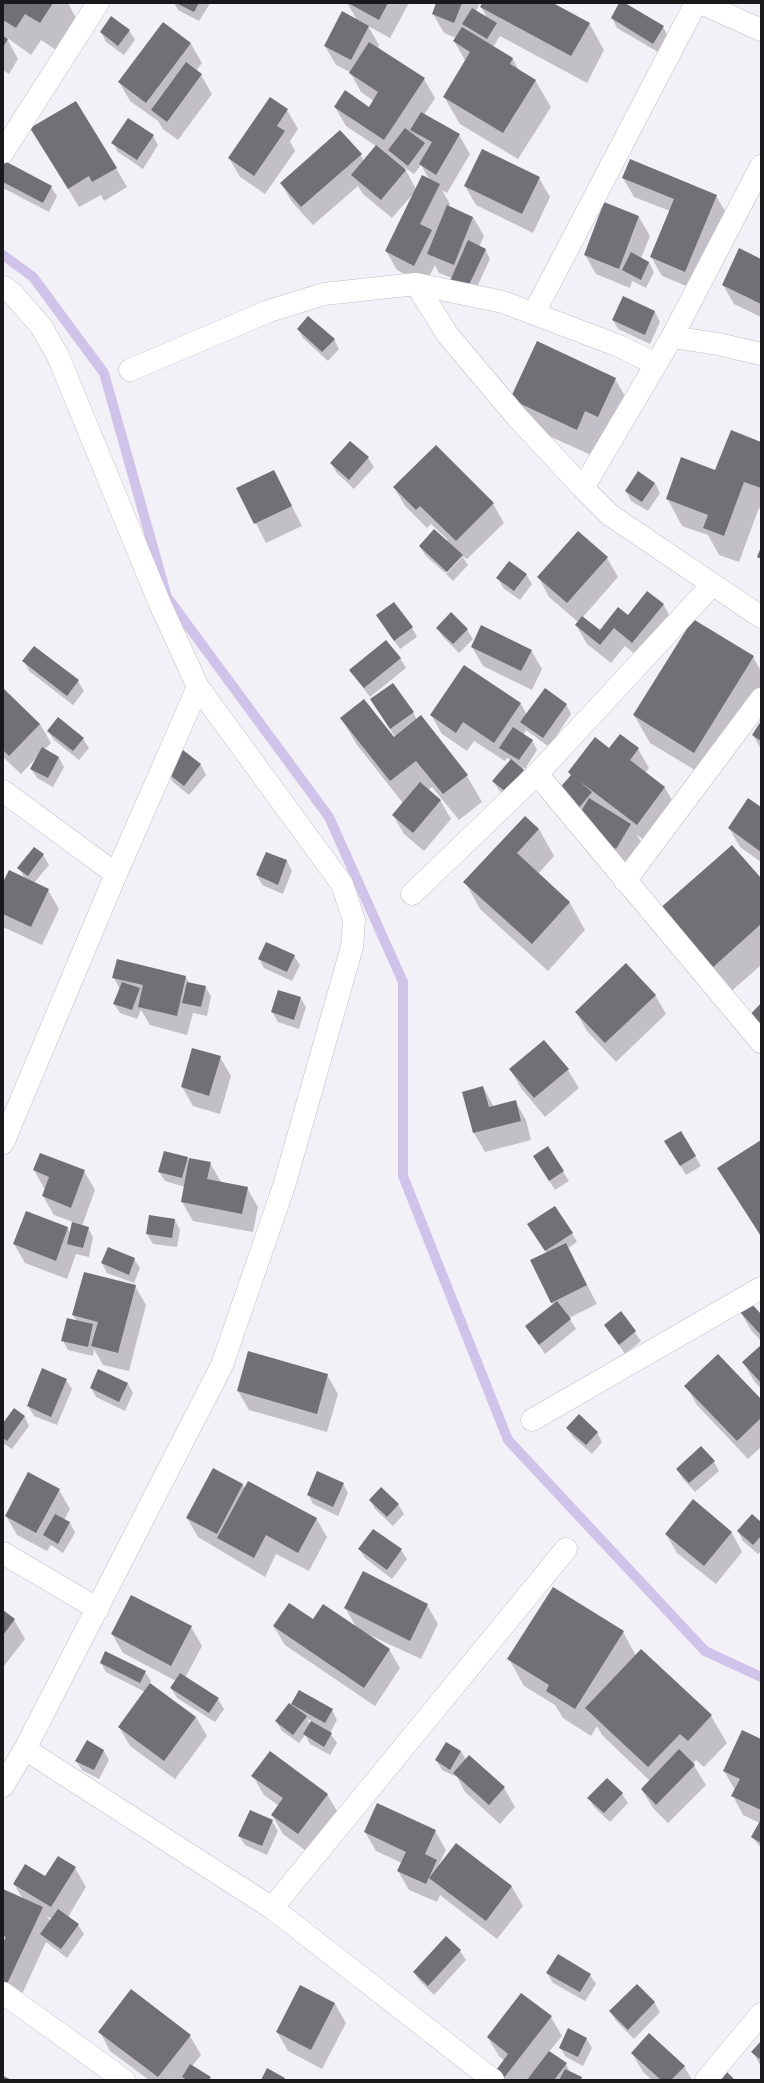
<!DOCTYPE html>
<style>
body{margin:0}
#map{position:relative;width:764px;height:2083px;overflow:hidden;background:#f3f1f8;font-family:"Work Sans",sans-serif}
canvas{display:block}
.frame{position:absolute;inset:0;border:4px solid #19181a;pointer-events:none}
</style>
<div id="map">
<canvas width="764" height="2083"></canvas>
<div class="frame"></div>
</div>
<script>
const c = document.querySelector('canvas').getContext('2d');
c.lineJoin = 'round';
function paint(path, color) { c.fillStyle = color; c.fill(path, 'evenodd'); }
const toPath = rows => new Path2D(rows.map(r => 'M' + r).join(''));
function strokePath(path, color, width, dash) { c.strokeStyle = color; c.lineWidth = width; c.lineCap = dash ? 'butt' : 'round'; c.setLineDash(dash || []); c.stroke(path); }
paint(toPath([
 [3,3,68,3,76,18,56,50,41,40,31,55,6,37,18,59,9,74,3,70],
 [174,3,208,3,209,5,199,21,178,10],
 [347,3,409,3,390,38,368,26,379,45,378,48,424,79,435,98,424,115,459,135,470,154,447,193,442,190,450,204,448,207,473,217,484,236,479,247,485,249,490,259,472,298,452,278,439,273,435,265,425,285,397,270,386,251,413,194,392,218,363,194,358,186,313,225,292,202,281,183,361,155,364,161,376,146,346,126,335,107,370,108,374,101,361,92,350,72,336,65,325,46,357,20],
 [421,165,429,179,416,189,404,167,414,174],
 [437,3,480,3,476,11,487,18,481,7,483,3,550,3,589,23,604,50,587,83,500,36,493,47,513,59,519,71,535,80,551,107,518,159,460,124,444,97,466,62,454,41,456,38,444,33,433,14],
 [621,3,663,27,668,36,658,52,617,28,612,18],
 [163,24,191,44,202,63,196,71,201,75,212,94,178,140,163,129,158,121,130,101,119,82],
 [129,30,135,40,124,55,106,42,101,32],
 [287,110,298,129,290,141,295,151,265,194,240,177,229,158],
 [153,136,158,145,143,169,118,152,113,143],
 [43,147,116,168,127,187,104,201,101,195,79,207],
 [3,161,51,187,57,196,49,212,3,188],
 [539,178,550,197,533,233,476,205,465,186],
 [623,178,716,196,727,214,696,290,662,276,651,257,670,211,634,197],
 [605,204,639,217,650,236,641,258,649,262,654,272,646,288,632,281,630,288,596,274,585,255],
 [761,260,761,317,734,304,723,285],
 [623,297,655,312,660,322,650,344,618,329,613,320],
 [298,329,334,339,339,349,328,361,303,338],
 [615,379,631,406,593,456,527,426,511,399],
 [761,443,761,509,759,508,739,562,719,555,708,535,682,526,667,498,716,471],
 [368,458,374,467,354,489,337,473,331,463],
 [274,471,302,526,266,543,238,488],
 [655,483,660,493,648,511,631,501,626,491],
 [394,487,493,504,504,523,467,559,462,556,468,565,453,581,446,574,463,556,460,556,445,573,426,556,420,547,448,540,431,524,427,528,405,506],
 [578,533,607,558,618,577,582,618,600,632,628,616,663,604,674,623,644,661,625,646,611,663,587,644,576,625,578,622,549,597,539,578],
 [526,574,532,584,520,600,503,588,498,578],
 [377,616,412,628,417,637,400,649],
 [437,628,467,630,473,639,459,653,443,637],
 [34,647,78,681,84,691,73,705,29,671,24,661],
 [472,647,531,650,542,669,532,690,483,666],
 [753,657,761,671,761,696,710,779,650,743,634,715],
 [400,658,406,668,370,697,350,671],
 [3,689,40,724,51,743,44,750,59,758,64,767,53,787,37,778,31,769,37,757,21,774,3,757],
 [371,699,413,712,417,720,467,776,482,802,459,820,432,787,428,790,440,800,451,819,424,851,404,834,393,815,403,803,357,745,341,718,393,738,395,737],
 [521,704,527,715,566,704,571,714,549,747,526,730,523,735,532,740,537,750,525,769,522,767,529,780,511,801,499,790,493,781,511,760,507,758,505,761,474,741,467,751,442,734,431,715],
 [761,723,761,749,753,735],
 [48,731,83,739,89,748,79,760,54,740],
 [638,749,649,768,645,773,665,788,676,807,648,843,636,834,642,843,627,867,564,801,572,776,569,772,609,750],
 [183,752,201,765,206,775,189,795,173,782,167,772],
 [761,808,761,862,740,847,729,828],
 [525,817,539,829,554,856,538,874,570,903,585,930,548,971,480,909,465,882],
 [34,848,43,855,49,865,34,883,48,890,59,909,42,945,3,927,3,885,25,879,19,868],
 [266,853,287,861,292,871,283,894,262,885,257,875],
 [761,880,761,965,727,995,675,937],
 [294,956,300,965,292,981,264,968,259,959],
 [186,977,189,983,205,987,211,996,207,1016,193,1013,187,1035,150,1025,141,1010,137,1019,120,1013,114,1004,120,989,114,978],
 [655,995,666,1014,616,1062,587,1031,576,1012],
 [300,997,306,1007,299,1029,278,1022,272,1012],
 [220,1057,231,1076,220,1114,193,1106,182,1087],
 [510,1069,568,1070,579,1088,545,1117,521,1088],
 [483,1087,494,1107,515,1101,526,1120,531,1140,485,1152,474,1133],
 [761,1141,761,1237,718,1168],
 [548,1148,569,1181,555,1190,540,1166],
 [671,1151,695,1156,701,1166,686,1175],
 [187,1158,189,1162,210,1163,221,1182,247,1188,258,1207,253,1232,193,1221,182,1202,185,1187,165,1181,159,1172],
 [34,1170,84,1171,95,1190,82,1226,88,1228,93,1237,89,1257,76,1254,67,1279,25,1263,14,1244,26,1212,68,1228,70,1233,73,1222,54,1215,43,1196,45,1190],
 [175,1220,180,1230,177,1247,153,1244,147,1234],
 [572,1233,577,1242,568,1248,597,1304,569,1318,576,1329,545,1354,526,1326,553,1305,531,1261,547,1253,534,1234],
 [134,1259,140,1268,134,1283,107,1273,102,1263],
 [135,1286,146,1305,129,1371,103,1365,94,1349,93,1356,68,1350,63,1341,77,1321,73,1315],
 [740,1311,761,1316,761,1341,751,1330],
 [621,1313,641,1341,625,1354,605,1325],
 [761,1346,761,1389,754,1381,743,1362],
 [327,1375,338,1394,327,1432,249,1410,238,1391],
 [66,1380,72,1389,57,1425,34,1416,28,1406],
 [128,1384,133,1393,125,1411,96,1397,91,1388],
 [686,1386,761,1401,761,1447,748,1459,697,1405],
 [24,1416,29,1426,12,1449,3,1443,3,1424],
 [567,1428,597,1432,602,1442,592,1454,573,1437],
 [714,1462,719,1471,695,1492,683,1479,677,1469],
 [213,1469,243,1485,245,1489,316,1518,327,1537,309,1571,276,1554,265,1577,198,1537,187,1518],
 [343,1484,348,1493,338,1516,313,1504,308,1494],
 [59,1490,70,1509,64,1520,70,1523,75,1533,63,1553,51,1545,47,1551,17,1535,6,1516],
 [370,1500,398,1504,404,1514,393,1526,375,1509],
 [693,1501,732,1533,742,1552,716,1584,677,1553,666,1534],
 [761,1523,761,1551,758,1554,743,1541,738,1531],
 [359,1549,401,1550,407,1559,392,1579,365,1558],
 [427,1605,438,1624,421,1659,361,1631,389,1649,400,1668,375,1706,285,1645,274,1627,357,1628,345,1608],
 [3,1611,14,1620,25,1639,4,1666],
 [191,1627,202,1646,185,1678,218,1699,224,1709,215,1722,177,1698,171,1688,176,1681,123,1653,112,1634],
 [623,1632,636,1656,711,1716,727,1743,704,1767,696,1760,693,1764,706,1785,668,1823,653,1808,642,1790,650,1781,602,1735,597,1726,591,1736,563,1718,555,1705,524,1686,509,1659],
 [101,1663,145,1672,151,1681,149,1684,196,1717,207,1736,175,1779,130,1746,119,1727,145,1692,106,1672],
 [292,1704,332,1710,337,1720,330,1733,337,1743,330,1755,310,1744,305,1735,299,1743,282,1731,276,1721,295,1709],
 [307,1719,312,1721,310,1724],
 [761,1740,761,1848,752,1837,760,1823,743,1815,733,1796,735,1790,724,1771],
 [87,1741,104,1751,109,1760,99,1779,82,1770,76,1761],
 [461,1751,466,1760,504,1788,515,1807,500,1824,465,1792,457,1777,442,1770,436,1760],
 [253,1776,327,1794,338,1813,309,1853,283,1834,272,1815,279,1806,264,1795],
 [607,1779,622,1794,628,1803,610,1822,594,1807,589,1798],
 [272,1821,278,1831,267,1855,245,1845,239,1836],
 [435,1831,446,1850,438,1866,456,1845,512,1887,523,1906,497,1939,440,1895,437,1902,409,1890,398,1871,402,1863,376,1851,365,1832],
 [58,1857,75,1868,86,1887,68,1917,78,1925,84,1934,67,1958,46,1942,17,2005,3,1998,3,1890,23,1899,14,1884,46,1878],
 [47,1916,52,1919,51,1922],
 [446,1938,460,1951,466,1960,434,1995,420,1981,414,1972],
 [547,1973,590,1975,596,1984,585,2001,553,1983],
 [300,1987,335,2004,346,2023,322,2069,288,2051,277,2032],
 [654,2002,660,2012,634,2039,616,2021,610,2011],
 [551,2017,562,2036,549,2052,566,2064,571,2074,582,2080,500,2080,505,2061,499,2056,488,2038],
 [100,2032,190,2036,201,2055,192,2066,212,2080,185,2080,183,2078,182,2080,149,2080,110,2051],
 [586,2038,592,2048,583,2066,566,2057,560,2048],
 [761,2043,761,2067,753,2052],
 [632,2053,684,2066,692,2080,652,2080,643,2072]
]), '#0003');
strokePath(toPath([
 [3,255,33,277,104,373,167,597,329,817,403,982,403,1176,508,1440,705,1651,761,1677]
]), '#d0c3ea', 10);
paint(toPath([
 [3,3,53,3,40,23,25,14,16,28,3,20],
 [176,3,199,3,194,12],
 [348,3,388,3,379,20],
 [436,3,462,3,454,23,432,14],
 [482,3,553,3,590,23,571,56,480,7],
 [619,3,625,3,664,26,653,44,611,18],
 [472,8,497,23,487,39,462,24],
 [342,11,369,26,351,60,324,46],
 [111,16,130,30,118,46,100,32],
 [163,22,191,43,146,103,118,82],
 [462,27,513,58,510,64,536,80,503,133,443,97,470,52,453,41],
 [3,36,8,39,3,47],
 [369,42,425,78,384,140,334,107,345,90,369,107,378,92,349,73],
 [186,62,202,74,167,122,151,110],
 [270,97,288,109,277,126,285,131,254,176,228,158],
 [76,101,117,168,92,182,89,176,68,189,30,128],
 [421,112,460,134,436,175,419,164,432,142,410,130],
 [128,118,154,135,137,160,111,143],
 [405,128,425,143,408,166,388,150],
 [340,130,362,154,301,207,280,183],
 [376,145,406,170,381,200,351,175],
 [482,149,540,177,522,214,464,186],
 [630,159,717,195,685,272,650,257,674,199,622,178],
 [3,160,52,186,43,203,3,182],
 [422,175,440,184,420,224,432,230,414,266,385,251],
 [604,202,639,216,619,269,584,255],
 [447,205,473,217,454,265,427,254],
 [468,240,486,249,467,289,450,281],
 [739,248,761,259,761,304,722,285],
 [631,252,649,262,641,280,622,270],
 [623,296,655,311,645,335,612,320],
 [308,316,335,339,322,352,297,329],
 [537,341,616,378,598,417,585,411,577,430,510,399],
 [731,430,761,442,761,488,744,482,724,536,703,528,708,515,666,499,681,457,715,470],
 [350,441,369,457,349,480,330,463],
 [436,445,494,503,456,541,420,506,416,510,393,487],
 [274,470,292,506,254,524,236,488],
 [638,471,655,483,642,502,625,491],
 [434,529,463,555,447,572,419,546],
 [578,531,608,557,567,603,537,577],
 [761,547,761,559,757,557],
 [509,561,527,574,514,591,496,578],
 [647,591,664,604,632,643,614,628,600,645,575,625,582,616,600,630,618,607,628,615],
 [394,602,413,627,394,641,376,615],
 [451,612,468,629,453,644,436,628],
 [693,619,754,656,694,753,633,715],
 [481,625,532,650,521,671,471,647],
 [386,640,401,658,364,688,349,670],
 [34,646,79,680,67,696,22,661],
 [464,665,521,703,494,743,463,722,456,733,430,715],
 [393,683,414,712,390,729,370,699],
 [3,688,40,724,9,756,3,750],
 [545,688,567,704,543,738,520,722],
 [364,699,394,737,421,715,468,775,443,794,416,761,390,781,340,718],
 [58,717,84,738,73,751,47,731],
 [761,721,761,741,752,735],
 [513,727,533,740,519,760,499,748],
 [620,734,639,748,630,760,665,787,637,825,578,780,592,792,578,809,557,791,571,775,568,772,595,737,609,748],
 [42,747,59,757,48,778,30,769],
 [183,750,201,764,184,786,166,772],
 [511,759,524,770,506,792,492,781],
 [420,782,441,800,413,833,392,815],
 [589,798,631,824,616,849,574,823],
 [748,798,761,807,761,852,728,828],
 [525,816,539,829,517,853,570,902,532,944,463,882],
 [732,845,761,878,761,924,711,969,658,910],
 [34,847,44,854,28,876,17,868],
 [266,852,287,860,278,885,256,875],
 [9,870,49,889,31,927,3,914,3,882],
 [266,942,295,955,287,972,258,959],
 [117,959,186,976,177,1016,138,1007,143,985,112,978],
 [626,963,656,995,605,1043,575,1012],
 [122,982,140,988,132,1010,113,1004],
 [187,982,206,986,201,1007,182,1003],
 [278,990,301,997,294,1020,271,1012],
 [761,1003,761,1032,747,1018],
 [544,1040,569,1069,534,1098,509,1069],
 [192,1048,221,1056,209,1096,181,1087],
 [483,1086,489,1107,516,1100,521,1121,473,1133,462,1092],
 [681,1131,696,1156,680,1166,664,1141],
 [761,1140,761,1236,717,1168],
 [548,1146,564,1171,549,1181,533,1156],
 [164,1151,188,1157,182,1178,158,1172],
 [40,1153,85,1170,71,1208,42,1196,49,1177,33,1170],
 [189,1158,211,1162,207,1179,248,1187,242,1214,181,1202],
 [555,1206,573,1233,545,1251,527,1224],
 [26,1211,68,1227,56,1261,13,1244],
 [149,1215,175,1219,172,1238,146,1234],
 [72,1222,89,1227,83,1248,67,1244],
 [566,1243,587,1285,551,1303,530,1260],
 [108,1247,135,1258,129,1275,101,1263],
 [84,1272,136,1285,118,1353,91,1346,98,1322,72,1315],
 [557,1301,571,1319,539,1345,525,1326],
 [750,1302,761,1314,761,1335,739,1311],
 [621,1311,636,1331,619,1345,604,1325],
 [67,1318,93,1324,88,1347,61,1341],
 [761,1345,761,1383,742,1362],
 [248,1351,328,1374,317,1414,237,1391],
 [718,1354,761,1399,761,1418,737,1441,684,1386],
 [42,1368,67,1379,51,1417,27,1406],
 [98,1369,128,1383,119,1402,90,1388],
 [14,1408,25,1416,7,1441,3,1438,3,1423],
 [579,1414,598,1432,586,1445,566,1428],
 [701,1446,715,1461,689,1483,676,1469],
 [213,1468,243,1484,217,1534,186,1518],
 [317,1471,344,1483,333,1507,307,1495],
 [28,1472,60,1489,36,1533,5,1516],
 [248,1481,317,1518,298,1553,266,1535,254,1558,217,1538],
 [381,1487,399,1504,387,1517,369,1500],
 [693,1499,732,1532,704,1566,665,1534],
 [55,1514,70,1522,58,1544,43,1535],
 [752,1514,761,1522,761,1536,753,1545,737,1531],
 [373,1529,402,1549,387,1570,358,1549],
 [363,1571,428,1604,410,1641,344,1608],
 [553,1587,624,1631,575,1709,546,1691,549,1685,507,1659],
 [131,1595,192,1626,171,1666,111,1634],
 [289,1603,313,1619,323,1604,390,1649,364,1688,273,1626],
 [3,1610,15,1619,3,1635],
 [641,1649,712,1715,688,1741,680,1734,648,1767,585,1708],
 [105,1651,146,1671,140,1683,100,1663],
 [180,1673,219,1698,209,1713,170,1688],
 [150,1683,196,1717,164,1761,118,1727],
 [299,1690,333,1709,325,1723,291,1704],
 [289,1703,307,1716,293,1735,275,1721],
 [311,1721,332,1733,324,1747,303,1734],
 [742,1730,761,1739,761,1810,731,1796,740,1779,723,1771],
 [87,1740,104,1750,94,1770,75,1761],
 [446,1742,461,1751,450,1770,435,1760],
 [679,1749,695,1765,656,1805,641,1789],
 [270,1751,328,1794,298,1834,271,1815,283,1798,251,1776],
 [469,1755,505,1787,489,1805,453,1773],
 [607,1778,623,1793,604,1813,587,1798],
 [377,1803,436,1830,425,1854,437,1860,426,1884,397,1871,406,1852,364,1832],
 [250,1810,273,1820,262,1846,238,1836],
 [761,1819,761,1843,751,1837],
 [456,1843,512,1886,486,1921,429,1878],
 [58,1856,76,1867,51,1907,13,1884,25,1864,45,1876],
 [3,1889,43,1907,6,1986,3,1985,3,1943,6,1937,3,1936],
 [58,1909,79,1924,61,1949,40,1934],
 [446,1936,461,1950,428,1986,413,1972],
 [558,1954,591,1974,580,1992,546,1973],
 [637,1984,655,2002,628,2030,609,2011],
 [300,1985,335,2003,311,2050,276,2032],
 [131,1989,191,2035,158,2077,98,2032],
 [521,1993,552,2016,503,2079,494,2073,508,2054,487,2037],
 [568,2028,587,2038,578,2057,559,2048],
 [649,2033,685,2066,671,2080,661,2080,631,2053],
 [761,2041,761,2060,751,2052],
 [549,2051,567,2063,554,2080,527,2080],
 [190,2064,211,2077,209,2080,187,2080,182,2077],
 [267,2068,285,2078,284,2080,261,2080],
 [565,2069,582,2077,581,2080,559,2080],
 [725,2070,735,2080,715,2080],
 [3,2076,12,2080,3,2080]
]), '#727077');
const minor = toPath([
 [701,3,761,30],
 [3,152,98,3],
 [761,166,672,337,583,488,610,515,761,617],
 [416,284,447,334,516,416,583,488],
 [3,287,12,293,41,326,58,356,160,604,198,687,342,884,354,920,352,947,284,1186,222,1365,25,1749,3,1786],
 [534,313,696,3],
 [672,337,718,344,761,354],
 [130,370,269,311,324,294,416,284,503,302,619,346,656,364],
 [537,774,761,1042],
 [3,791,116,874],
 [625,881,761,699],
 [412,894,537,774,712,585],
 [3,1143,116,874,198,687],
 [532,1420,761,1288],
 [3,1553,98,1609],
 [25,1749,272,1908,493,2080],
 [272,1908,566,1549],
 [3,1993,124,2080],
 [706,2080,761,2014]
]);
strokePath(minor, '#c1bec5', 23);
strokePath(minor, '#fff', 22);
</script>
